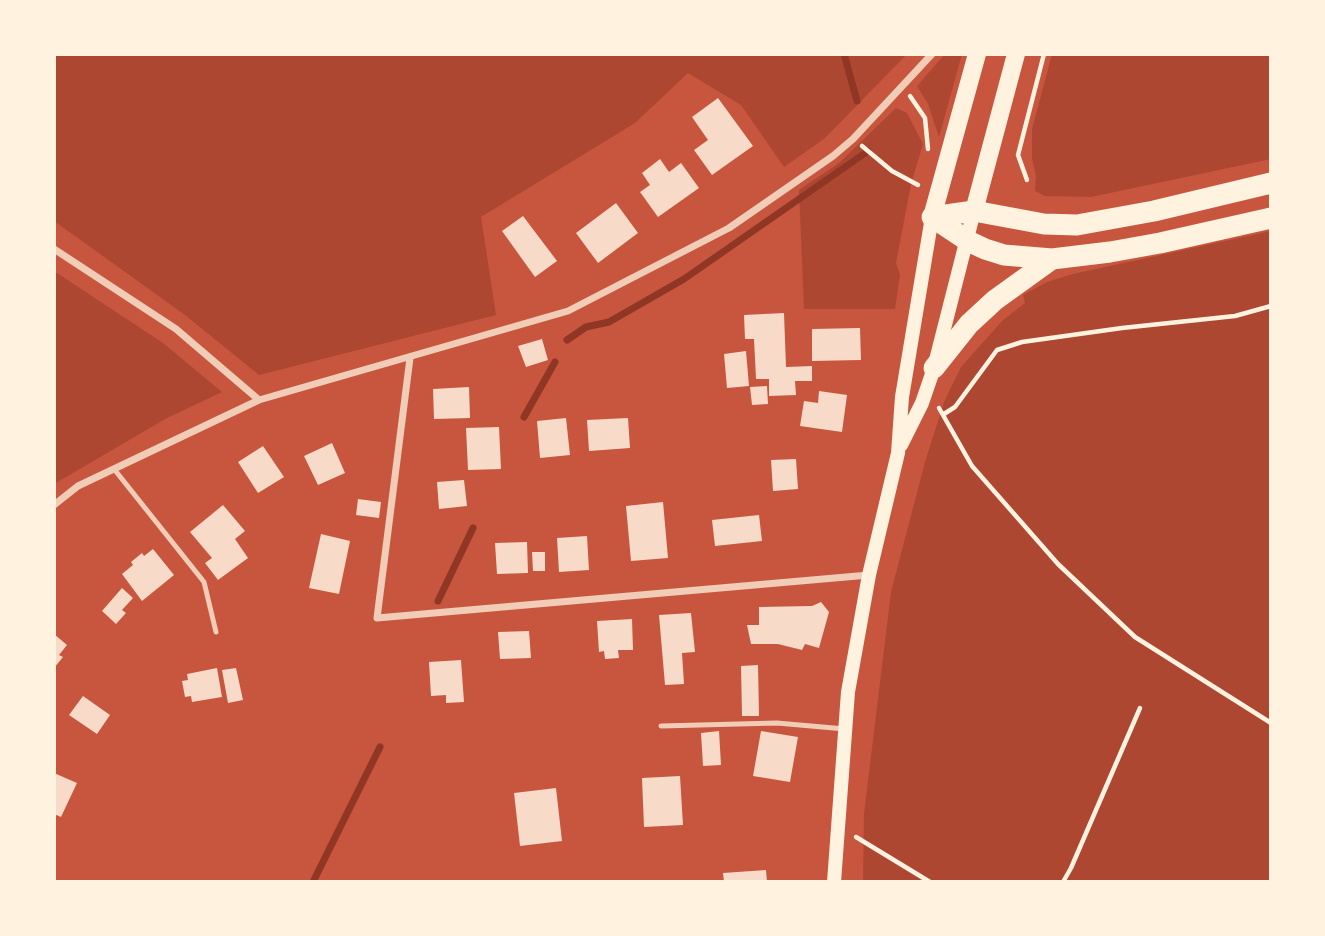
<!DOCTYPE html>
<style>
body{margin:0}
#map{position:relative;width:1325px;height:936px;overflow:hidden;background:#c8553d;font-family:Raleway,sans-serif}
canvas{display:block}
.frame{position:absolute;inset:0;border:56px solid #fff3e0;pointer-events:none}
</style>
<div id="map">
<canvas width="1325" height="936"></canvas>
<div class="frame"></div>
</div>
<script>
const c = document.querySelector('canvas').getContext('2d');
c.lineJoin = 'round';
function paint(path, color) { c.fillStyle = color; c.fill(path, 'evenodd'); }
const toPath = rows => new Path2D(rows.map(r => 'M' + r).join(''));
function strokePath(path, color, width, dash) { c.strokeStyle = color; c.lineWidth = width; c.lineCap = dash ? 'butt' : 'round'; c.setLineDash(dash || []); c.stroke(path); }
paint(toPath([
 [54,54,907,54,824,139,784,167,741,105,688,73,635,123,481,217,496,315,259,375,185,315,54,221],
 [945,54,962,54,939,137,928,104,917,86],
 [1052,54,1271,54,1271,159,1091,197,1045,196,1035,191,1036,176,1032,158,1032,129],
 [896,108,907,113,923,144,911,184,896,263,900,275,895,309,804,309,799,190,839,163],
 [1271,231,1271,882,863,882,864,814,891,592,925,462,944,402,961,367,1003,320,1025,303,1023,295,1047,282,1073,274],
 [54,271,163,343,222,392,167,418,54,484]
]), '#ae4732');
strokePath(toPath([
 [844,54,857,101],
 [567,340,586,327,609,322,684,279,868,151],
 [524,417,555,362],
 [438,601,473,528],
 [313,882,380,747]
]), '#8f3625', 7);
paint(toPath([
 [718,98,753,146,712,175,694,150,708,140,692,117],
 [660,159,669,172,681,163,699,188,658,217,640,192,650,185,642,173],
 [616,203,638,233,598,263,576,233],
 [523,216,557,261,535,277,502,231],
 [784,313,786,367,812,366,812,381,795,381,796,395,769,396,769,379,756,379,754,339,745,339,744,315],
 [860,328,861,360,812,361,812,329],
 [542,339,548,360,526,367,518,346],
 [746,351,749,386,727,388,724,354],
 [767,386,768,404,752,405,750,387],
 [469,387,470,418,434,419,433,389],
 [819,391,847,395,842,432,800,426,804,401,818,403],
 [566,418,570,455,540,458,537,421],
 [628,418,630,448,589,451,587,420],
 [499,427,501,469,468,470,466,428],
 [332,443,345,473,318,485,304,456],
 [263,446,284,477,258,493,238,462],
 [796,459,798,489,773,491,771,460],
 [464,480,467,506,439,509,437,482],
 [358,499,381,502,379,518,356,515],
 [663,502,668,558,631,561,626,506],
 [223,505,245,531,235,539,248,558,218,580,205,563,212,558,190,532],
 [759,515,762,541,715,546,712,520],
 [321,534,350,541,339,594,309,588],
 [587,536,589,570,559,572,557,538],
 [527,542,528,573,497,574,495,543],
 [153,549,174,575,142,601,122,574,133,565,131,562,142,553,144,556],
 [532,552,545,552,545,571,533,571],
 [122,588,133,598,122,610,126,613,116,624,102,611],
 [821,602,829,612,819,648,805,644,802,650,778,644,751,644,747,625,759,625,759,607,812,606],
 [691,613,695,652,682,653,684,684,665,685,659,615],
 [632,619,633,650,618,650,619,658,605,659,604,651,599,652,597,621],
 [529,631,531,658,500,659,498,632],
 [54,634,67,645,59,655,63,657,54,668],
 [461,660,464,702,446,703,446,695,431,696,429,662],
 [758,665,759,716,742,716,741,666],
 [217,668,222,697,192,702,191,696,185,697,182,681,188,680,187,674],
 [236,668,243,700,228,703,222,670],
 [83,696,110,715,97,734,69,715],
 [719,731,721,765,703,766,701,733],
 [761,731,798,737,790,782,753,776],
 [54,773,77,783,61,817,54,814],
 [680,776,683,825,644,827,642,778],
 [556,788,562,841,520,846,514,793],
 [766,870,767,882,724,882,723,873]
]), '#f7dbc8');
strokePath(toPath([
 [910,96,925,118,928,149],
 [862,146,892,171,918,185],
 [1027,180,1018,155,1044,54],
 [939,408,972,466,1058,564,1135,637,1271,723],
 [944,414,955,407,997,350,1022,342,1122,328,1235,316,1271,306],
 [856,837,930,882],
 [1063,882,1071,868,1140,708]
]), '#fff3e0', 4.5);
strokePath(toPath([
 [114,469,204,582,216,632],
 [661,726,777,723,845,729]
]), '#f1ccb7', 5);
strokePath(toPath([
 [54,249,176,329,259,400],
 [410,358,377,618,869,575],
 [54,505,78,486,259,400,568,311,729,228,833,156,853,139,932,54]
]), '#f1ccb7', 7);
strokePath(toPath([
 [901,445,922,403,934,368,974,211],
 [834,882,848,692,869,575,898,453,902,397,932,217]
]), '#fff3e0', 14);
strokePath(toPath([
 [974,211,1016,54],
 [932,217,977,54]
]), '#fff3e0', 18);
strokePath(toPath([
 [932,217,968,241,985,249,1004,255,1052,259,1110,252,1160,243,1271,218],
 [932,217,974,211,1044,224,1077,225,1154,211,1271,183],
 [934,368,969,324,995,300,1052,259]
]), '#fff3e0', 21);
</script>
